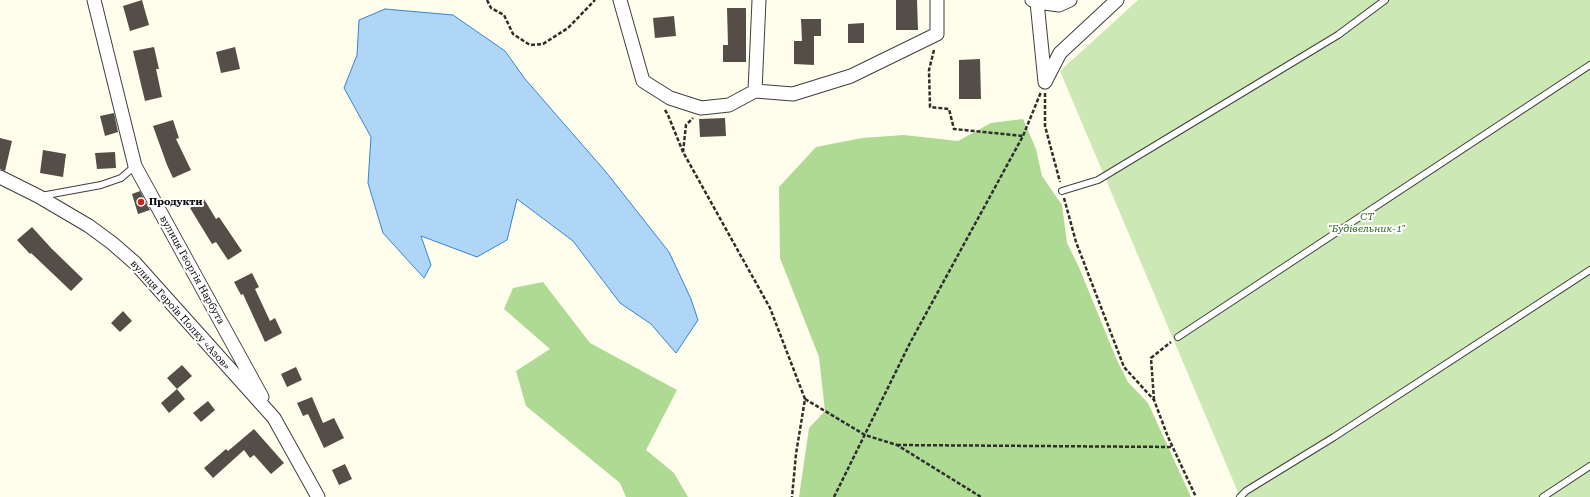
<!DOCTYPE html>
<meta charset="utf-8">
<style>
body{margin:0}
canvas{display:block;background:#fffdeb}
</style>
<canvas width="1590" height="497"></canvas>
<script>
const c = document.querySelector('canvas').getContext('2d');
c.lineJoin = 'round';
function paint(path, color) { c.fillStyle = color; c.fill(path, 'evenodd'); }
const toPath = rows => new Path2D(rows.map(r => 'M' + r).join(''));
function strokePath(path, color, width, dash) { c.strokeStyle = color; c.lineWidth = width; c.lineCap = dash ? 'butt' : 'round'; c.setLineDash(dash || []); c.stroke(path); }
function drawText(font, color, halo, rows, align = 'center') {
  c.font = font + ' "Roboto Serif",serif'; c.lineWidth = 4; c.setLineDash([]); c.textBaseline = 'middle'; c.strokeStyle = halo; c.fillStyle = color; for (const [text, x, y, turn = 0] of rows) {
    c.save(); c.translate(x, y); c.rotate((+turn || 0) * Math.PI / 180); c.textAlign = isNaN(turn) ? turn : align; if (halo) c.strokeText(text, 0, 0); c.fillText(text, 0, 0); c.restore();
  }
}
paint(toPath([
 [1138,0,1590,0,1590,497,1240,497,1060,71]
]), '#cce9b5');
paint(toPath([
 [1023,119,1036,149,1042,176,1062,205,1067,243,1078,265,1116,358,1128,382,1148,403,1191,497,799,497,809,428,825,411,819,357,780,258,779,187,816,147,862,138,904,135,958,141,991,123],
 [543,282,590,343,677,390,646,450,674,473,688,497,626,497,620,483,526,406,516,371,550,349,504,309,513,288]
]), '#aeda94');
const water = toPath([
 [385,9,453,15,505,51,525,79,606,172,669,252,691,299,698,320,676,353,651,324,620,303,573,241,517,199,507,240,477,257,421,236,431,265,424,278,383,233,368,183,371,137,344,88,357,55,359,20,385,9]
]);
paint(water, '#afd6f7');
strokePath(water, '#3585cf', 1);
paint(toPath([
 [142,0,149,25,130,31,123,6],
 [896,0,917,0,918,30,896,30],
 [727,8,746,8,746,62,723,62,723,45,728,45],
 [674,16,676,36,655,38,653,18],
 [801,19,821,19,821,36,814,36,814,65,794,64,794,41,802,41],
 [864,23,864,43,848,43,848,24],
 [154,47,159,69,156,69,162,97,145,101,133,51],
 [235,47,240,69,221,73,216,52],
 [980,59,981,99,959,99,959,60],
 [114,113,118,132,105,136,100,116],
 [725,118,726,136,700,137,699,119],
 [173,120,179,138,176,139,191,170,173,178,167,165,153,126],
 [0,138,12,141,5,171,0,169],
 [43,150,66,154,63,177,40,173],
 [115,152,116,168,97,169,95,153],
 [140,191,150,210,138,214,132,194],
 [204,199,216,219,219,217,242,251,228,260,216,242,212,244,190,208],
 [32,227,51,248,83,279,71,291,31,253,30,254,17,240],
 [252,273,259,287,255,289,270,321,275,318,282,333,265,342,243,294,241,295,234,282],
 [123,311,132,321,120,332,111,323],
 [182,365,192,376,177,389,167,378],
 [296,367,302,380,287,387,281,374],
 [177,389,185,399,169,413,161,403],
 [312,397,323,423,334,418,344,438,324,448,308,414,303,416,297,403],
 [208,401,215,410,201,422,193,413],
 [254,429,284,463,271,474,254,455,250,458,244,450,213,478,204,468,226,449,228,451],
 [345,464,352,479,339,485,332,470]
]), '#554e48');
const service = toPath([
 [1062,191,1098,180,1338,35,1385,0],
 [41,196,101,185,121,178,135,166],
 [1178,337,1590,65],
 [1240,497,1246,491,1334,437,1590,270],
 [1543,497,1590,466]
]);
const minor = toPath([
 [94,0,135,166,262,397],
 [620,0,643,81,670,98,701,108,729,105,755,91,793,94,851,76,937,34,937,0],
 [1032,0,1037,2,1045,82],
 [1037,2,1059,5,1070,0],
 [1045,82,1060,53,1117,0],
 [755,91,759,0],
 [0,177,38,196,89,226,112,243,135,263,274,418,318,497]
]);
strokePath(service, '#3f3f3f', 8);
strokePath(minor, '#3f3f3f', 15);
strokePath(toPath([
 [487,0,491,8,504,15,513,34,530,45,543,44,568,28,595,0],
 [934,50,929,70,930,107,949,109,954,129,1023,136],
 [1045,93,1045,126,1060,182],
 [665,110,668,115,683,152,770,308,805,399,796,454,792,497],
 [683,152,686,125,693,118],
 [1064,198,1076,242,1124,367,1154,400,1168,437,1196,497],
 [805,399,865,435,897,445,981,497],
 [1154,400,1151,358,1171,342],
 [897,445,1173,447],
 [834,497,910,343,1023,136,1041,92]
]), '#2e2e2e', 2.5, [4, 2]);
strokePath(service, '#fff', 6);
strokePath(minor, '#fff', 13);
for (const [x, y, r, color] of [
 [141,202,4,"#be2822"]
]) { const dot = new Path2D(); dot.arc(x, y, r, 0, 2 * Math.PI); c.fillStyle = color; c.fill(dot); strokePath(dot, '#fff', 1.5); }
drawText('bold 10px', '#0c0c0c', '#fff', [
 ["Продукти",149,202]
], 'left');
drawText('italic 10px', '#25641c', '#fff', [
 ["СТ",1367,217],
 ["\"Будівельник-1\"",1367,229]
]);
drawText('10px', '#0c0c0c', '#fff', [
 ["вулиця Георгія Нарбута",192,270,61],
 ["вулиця Героїв Полку «Азов»",180,315,48]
]);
</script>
